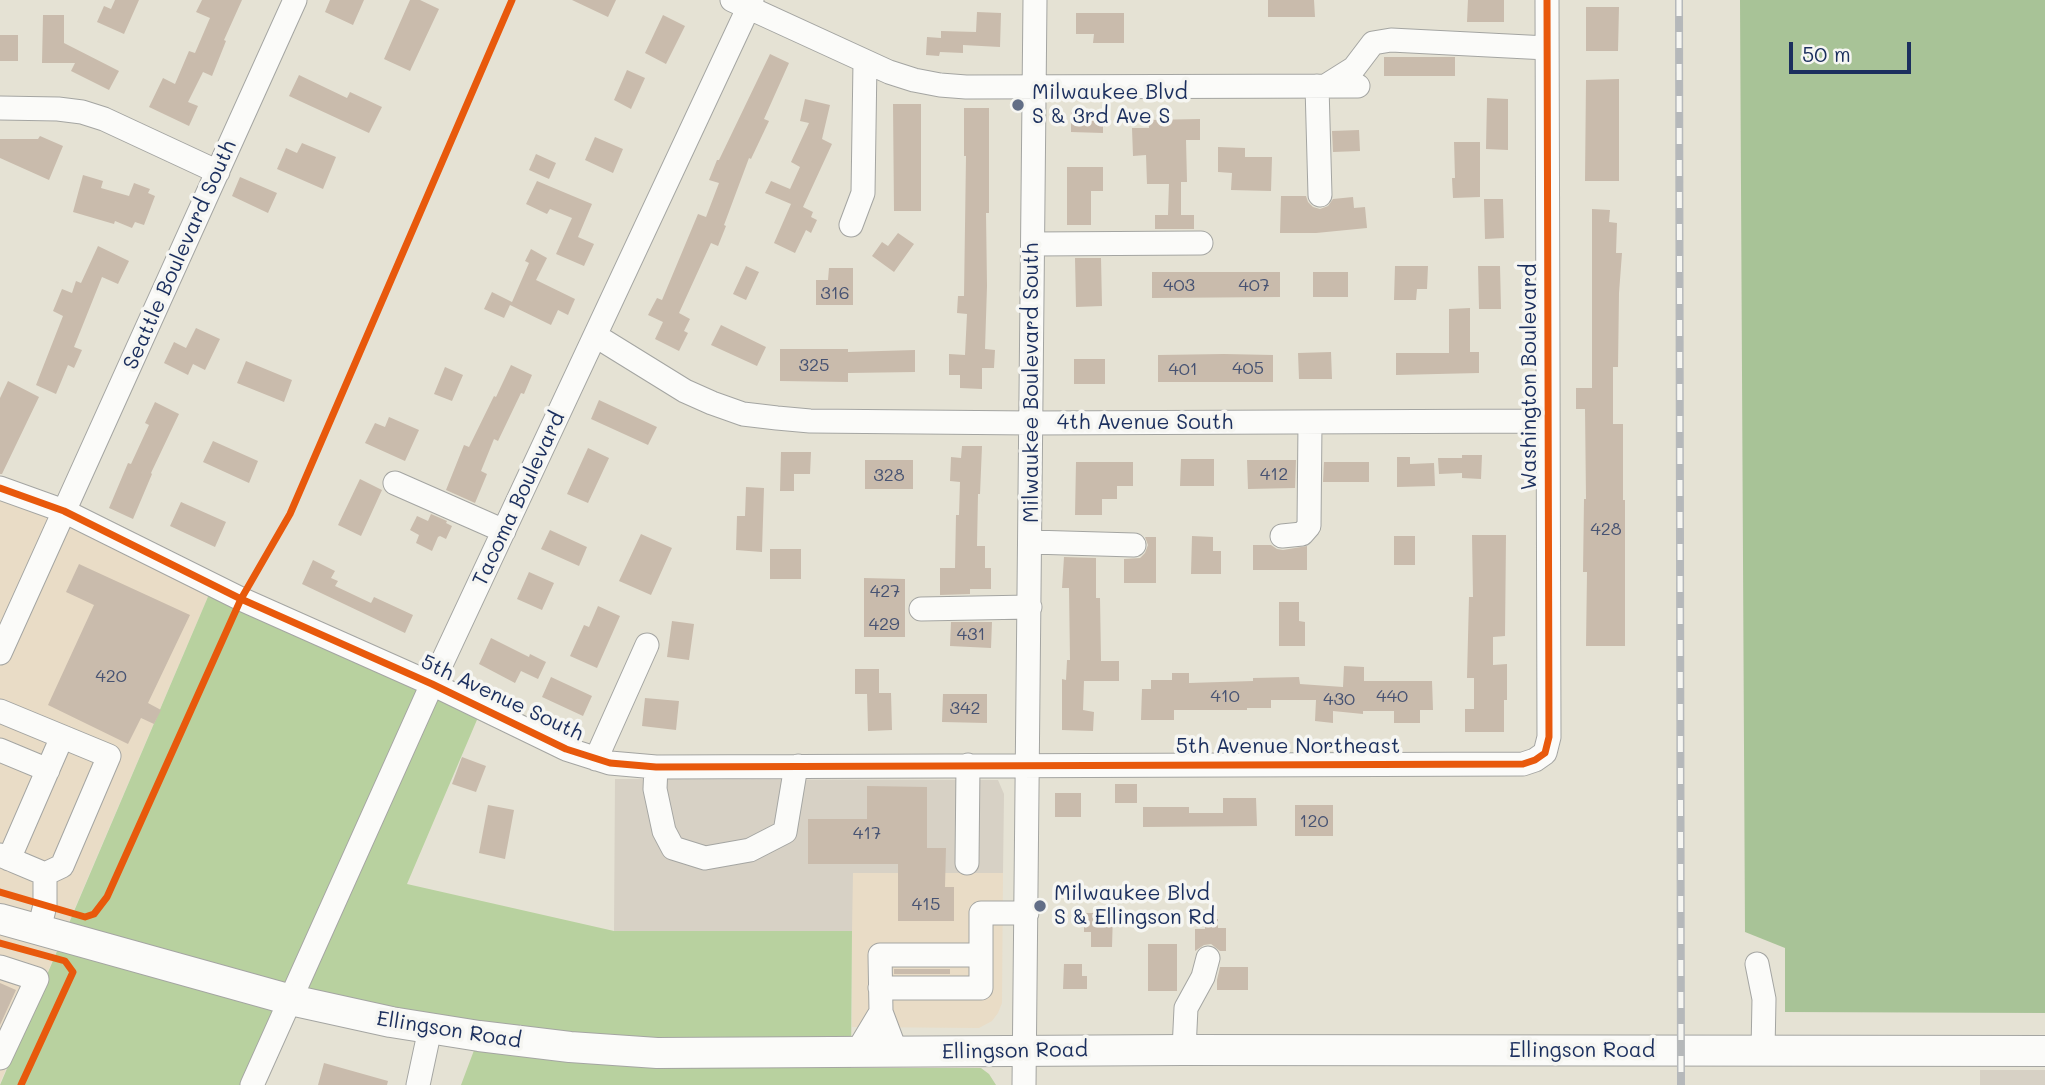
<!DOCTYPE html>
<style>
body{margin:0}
#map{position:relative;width:2045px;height:1085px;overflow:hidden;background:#e5e2d4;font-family:Mali,sans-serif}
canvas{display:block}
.scale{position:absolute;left:1789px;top:42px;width:122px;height:32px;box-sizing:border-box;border:4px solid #1b2f5e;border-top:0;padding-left:9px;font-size:21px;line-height:24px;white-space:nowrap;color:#1b2f5e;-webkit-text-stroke:5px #f6f6f2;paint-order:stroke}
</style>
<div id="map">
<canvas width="2045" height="1085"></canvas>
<div class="scale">50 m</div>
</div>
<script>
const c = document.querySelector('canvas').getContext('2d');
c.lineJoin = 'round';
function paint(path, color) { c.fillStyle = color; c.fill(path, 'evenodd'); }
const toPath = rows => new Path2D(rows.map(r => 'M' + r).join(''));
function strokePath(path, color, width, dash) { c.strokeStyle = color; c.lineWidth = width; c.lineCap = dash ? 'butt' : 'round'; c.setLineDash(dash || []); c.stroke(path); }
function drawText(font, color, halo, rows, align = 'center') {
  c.font = font + ' Mali,sans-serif'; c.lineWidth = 7; c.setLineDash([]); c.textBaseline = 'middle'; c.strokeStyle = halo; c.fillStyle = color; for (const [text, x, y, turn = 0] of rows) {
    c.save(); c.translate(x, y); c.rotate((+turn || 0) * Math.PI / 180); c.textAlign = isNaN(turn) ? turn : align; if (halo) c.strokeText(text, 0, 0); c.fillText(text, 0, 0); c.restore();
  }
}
paint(toPath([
 [0,488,213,585,0,1083],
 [852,873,1003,873,1002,1003,998,1013,992,1021,979,1028,852,1027]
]), '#e9dcc6');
paint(toPath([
 [615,779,998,780,1004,794,1003,873,853,873,852,931,614,931],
 [1980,1070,2045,1070,2045,1085,1980,1085]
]), '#d7d1c5');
paint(toPath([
 [213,585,482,708,407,884,614,931,852,931,851,1068,981,1068,989,1074,996,1085,461,1085,479,1037,291,1000,248,1085,0,1085]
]), '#b8d19f');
paint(toPath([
 [1740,0,2045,0,2045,1013,1785,1012,1785,948,1745,932]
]), '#a8c397');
paint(toPath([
 [115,0,139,0,124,34,97,22,104,6,111,9],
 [202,0,242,0,224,40,226,41,212,76,203,72,188,102,198,106,189,126,149,107,163,78,175,84,189,51,195,53,210,18,196,12],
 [330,0,364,0,353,25,325,12],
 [410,0,420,0,439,9,410,71,384,59],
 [572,0,616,0,608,17],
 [1268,0,1314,0,1315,17,1268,17],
 [1468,0,1504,0,1504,22,1467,22],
 [1586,7,1619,7,1618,51,1586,51],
 [977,12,1001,13,1000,47,963,45,963,53,940,52,939,56,926,55,927,37,941,38,941,31,976,32],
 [1076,13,1124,13,1124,43,1093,43,1094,34,1076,34],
 [43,15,64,15,64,43,119,71,109,90,71,71,75,63,42,63],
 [663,15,685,26,666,64,645,53],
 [0,35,18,35,18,61,0,61],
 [770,54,789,63,764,119,769,121,751,159,749,158,724,225,726,226,718,246,711,243,679,313,690,319,684,331,688,333,679,351,655,339,663,322,648,315,657,298,662,300,698,214,706,217,719,183,709,180,717,160,719,160],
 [1384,57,1455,57,1455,76,1384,76],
 [627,70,645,78,631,109,614,100],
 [299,75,347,98,350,92,382,107,369,133,289,96],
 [1619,79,1619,181,1585,181,1586,80],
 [1487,98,1508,99,1508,150,1486,149],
 [805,99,830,105,822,139,832,144,803,207,813,212,811,217,817,220,811,233,806,230,795,253,774,243,791,204,765,193,771,181,790,189,800,167,791,162,809,123,800,121],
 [893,104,921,104,921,211,894,211],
 [964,108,989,108,989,213,986,213,987,286,985,349,995,350,994,368,982,368,982,389,960,388,960,375,949,375,949,354,965,355,967,314,957,313,958,296,964,296,966,156,964,156],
 [1071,112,1103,112,1103,133,1071,132],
 [1200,119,1200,140,1186,140,1187,182,1181,182,1181,215,1194,215,1194,229,1155,229,1155,215,1168,215,1169,184,1147,184,1146,155,1133,156,1132,128,1149,128,1149,120],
 [1359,130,1360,151,1333,152,1332,131],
 [40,136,63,146,49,180,0,158,0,139,38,139],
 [595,137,623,149,613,173,585,160],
 [1454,142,1480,142,1480,197,1453,198,1452,178,1455,178],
 [302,143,336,157,323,189,277,169,286,148,297,153],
 [1218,147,1245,148,1245,157,1272,157,1271,191,1231,190,1232,173,1218,172],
 [536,154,556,163,549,179,529,170],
 [1067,167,1103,167,1103,191,1091,191,1091,225,1067,225],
 [83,175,103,181,101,188,129,196,134,183,150,189,148,193,155,196,144,225,135,222,132,228,115,221,114,224,73,212],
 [240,177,277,193,268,213,232,196],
 [537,181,592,204,578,237,594,244,584,266,556,254,572,218,550,209,547,214,526,204],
 [1281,196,1306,196,1308,202,1313,207,1320,209,1328,206,1333,199,1353,197,1354,208,1365,207,1367,228,1316,233,1280,233],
 [1484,199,1503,199,1504,238,1485,239],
 [1592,209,1610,210,1609,222,1617,223,1616,253,1622,253,1619,293,1618,367,1613,367,1613,424,1623,424,1623,500,1625,500,1625,646,1586,646,1587,572,1583,572,1584,499,1586,499,1585,409,1576,409,1576,388,1592,388],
 [898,233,914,244,894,272,872,256,882,242,888,246],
 [98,246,129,261,118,284,102,277,74,347,82,350,74,368,68,365,56,394,36,385,63,316,53,311,62,289,72,293,76,281,81,283],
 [531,249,547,258,536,280,575,299,568,315,558,310,551,325,510,305,504,318,484,309,492,292,512,302,529,263,525,261],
 [1075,258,1101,258,1102,306,1076,307],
 [746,266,759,272,746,300,733,294],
 [1395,266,1428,266,1427,289,1417,289,1416,300,1394,300],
 [1478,266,1500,266,1501,309,1479,309],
 [829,268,853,268,853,305,816,305,816,280,828,280],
 [1152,272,1280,272,1280,297,1152,298],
 [1313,272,1348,272,1348,297,1313,297],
 [1470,308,1470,352,1479,352,1479,373,1396,375,1396,353,1449,353,1449,309],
 [721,325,766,347,757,366,711,345],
 [196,328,220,339,205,370,193,364,188,375,164,363,174,342,186,348],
 [780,349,848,349,848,352,915,350,915,372,848,373,848,382,780,381],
 [1331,352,1332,379,1299,379,1298,353],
 [1224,354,1273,355,1273,382,1158,382,1158,355],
 [1074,359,1105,359,1105,384,1074,384],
 [246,361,292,380,284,402,237,383],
 [511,365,532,375,524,394,521,393,498,441,494,439,481,471,487,474,475,503,446,490,464,445,469,447,494,396,496,397],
 [445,367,463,375,452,401,434,394],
 [8,381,39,397,2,474,0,474,0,398],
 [599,400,657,427,648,445,591,419],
 [155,402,179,414,151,473,152,474,133,519,109,508,128,463,131,464,149,425,145,423],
 [389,417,419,430,405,461,365,443,375,423,385,427],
 [213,441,258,461,249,483,203,462],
 [962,446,982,446,980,494,978,494,977,546,985,546,985,568,991,568,991,589,970,589,970,594,940,595,940,568,955,568,956,515,959,515,960,482,950,481,951,457,961,458],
 [588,448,609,458,588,503,567,494],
 [781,452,811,452,810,474,794,474,794,491,780,491],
 [1462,455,1482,455,1481,479,1462,478,1462,473,1439,474,1438,458,1462,458],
 [1397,457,1410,457,1410,464,1434,463,1435,486,1397,487],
 [1181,459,1214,459,1214,486,1180,486],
 [865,460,913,460,913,489,865,489],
 [1247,460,1296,460,1295,488,1248,489],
 [1076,462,1133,462,1133,486,1117,486,1117,499,1102,499,1102,515,1075,515],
 [1324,462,1369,462,1369,482,1323,482],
 [360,479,382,490,361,536,338,525],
 [746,487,764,488,762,552,736,550,737,516,745,516],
 [181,502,226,522,215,547,170,526],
 [431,514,447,521,446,523,452,526,446,539,440,536,438,537,432,551,416,543,419,535,410,530,417,516,428,521],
 [550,530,587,547,579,566,541,549],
 [641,534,672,548,651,595,619,581],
 [1472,535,1506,535,1505,636,1493,637,1493,665,1507,664,1507,700,1504,700,1504,732,1465,732,1465,709,1474,709,1474,678,1467,678,1469,597,1473,597],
 [1192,536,1213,537,1213,551,1221,551,1221,574,1191,574],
 [1394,536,1415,536,1415,565,1394,565],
 [1145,537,1156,537,1156,583,1124,583,1124,559,1140,558,1145,553,1148,545],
 [1253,545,1271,545,1277,549,1283,550,1307,546,1307,570,1253,570],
 [770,549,801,549,801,579,770,579],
 [1064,557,1096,558,1096,598,1100,598,1101,661,1119,661,1119,681,1084,681,1083,710,1094,712,1093,731,1062,730,1062,679,1066,680,1067,660,1070,660,1069,588,1062,588],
 [313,560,335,571,331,578,338,581,335,586,371,603,374,597,413,615,405,633,302,584],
 [79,564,190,615,148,703,161,710,154,724,141,718,128,744,48,705,94,605,66,592],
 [529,572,554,583,542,610,517,599],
 [864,578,905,579,905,637,864,637],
 [1279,602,1299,602,1299,621,1305,622,1305,646,1279,646],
 [598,606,620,616,597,668,570,656,584,625,589,627],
 [672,621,694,624,689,660,667,657],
 [951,622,992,622,991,648,950,646],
 [491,638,529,657,530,654,546,662,538,679,521,671,515,683,479,664],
 [1344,666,1364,667,1364,681,1432,681,1433,710,1420,710,1420,723,1394,723,1394,711,1363,711,1363,714,1333,711,1333,723,1315,721,1316,700,1271,700,1271,708,1247,708,1247,710,1174,710,1174,720,1141,720,1142,689,1151,689,1151,680,1172,680,1172,673,1189,673,1189,683,1253,681,1253,678,1299,677,1300,684,1343,687],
 [855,669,879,669,879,693,891,693,892,730,868,731,867,694,855,694],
 [551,677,592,696,583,716,542,697],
 [943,694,987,694,987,723,942,722],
 [645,698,679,701,676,730,642,726],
 [462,757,486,766,476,792,452,784],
 [1115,784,1137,784,1137,803,1115,803],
 [867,786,927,787,927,848,946,848,945,887,954,887,954,921,898,921,898,864,808,864,808,819,867,819],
 [1055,793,1081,793,1081,817,1055,817],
 [1223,798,1256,798,1257,826,1143,827,1143,807,1189,807,1189,813,1223,813],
 [488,805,514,810,505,859,479,853],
 [1295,805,1333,805,1333,836,1295,836],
 [1084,913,1113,913,1112,947,1091,947,1091,932,1084,932],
 [1205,919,1218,919,1218,928,1226,928,1226,951,1220,951,1211,944,1204,945,1195,951,1195,929,1205,929],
 [1148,944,1177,944,1177,991,1148,991],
 [1064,964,1082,964,1082,976,1087,976,1087,989,1063,989],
 [1220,967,1248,967,1248,990,1217,990,1217,980],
 [894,969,950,969,950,974,894,974],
 [0,983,16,990,0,1025],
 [324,1063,388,1081,387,1085,318,1085]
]), '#c9bbac');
const minor = toPath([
 [732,0,889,72,914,80,940,85,966,87,1358,86],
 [1327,85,1354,68,1373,43,1391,40,1547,48],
 [1317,86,1320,195],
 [0,108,58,109,82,112,104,119,218,172],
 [851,225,863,193,865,62],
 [1033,244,1201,243],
 [596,336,685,391,712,403,743,414,777,418,810,421,1031,423,1547,421],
 [395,483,504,531],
 [0,488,64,511,241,599,432,684,566,749,610,763,656,767,1523,764,1535,760,1545,753,1549,737,1547,0],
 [1282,536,1302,534,1309,526,1310,423],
 [1031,542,1134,545],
 [921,609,1030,607],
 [0,653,295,0],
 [0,711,109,756,62,866,45,874],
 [0,750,48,770],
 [596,759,647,645],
 [656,767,655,789,664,831,673,848,705,858,750,850,785,832,795,772,798,766],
 [0,855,45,874,45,905,39,930],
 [9,859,62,737],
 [967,863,968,765],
 [1757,964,1764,999,1763,1051],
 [0,967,37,979,0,1058],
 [880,988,981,988,981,913,1027,913],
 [1184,1050,1186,1008,1203,977,1208,958],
 [857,1052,881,1012],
 [896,1052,881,1012,880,955,981,955],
 [252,1085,432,684,752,0],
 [418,1085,430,1029],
 [1024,1085,1035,0]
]);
const major = toPath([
 [0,919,291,1000,391,1022,479,1036,570,1047,657,1053,1184,1050,2045,1051]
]);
strokePath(minor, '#a4a5a2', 25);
strokePath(major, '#a4a5a2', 32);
strokePath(minor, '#fbfbf9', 23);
strokePath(major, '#fbfbf9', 30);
const rail = toPath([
 [1679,0,1681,1085]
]);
strokePath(rail, '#b5b8ba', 8);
strokePath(rail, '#f6f6f2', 5, [16]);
strokePath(toPath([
 [0,488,64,511,241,599,432,684,566,749,610,763,656,767,1523,764,1535,760,1545,753,1549,737,1547,0],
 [0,892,85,917,94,914,107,897,241,599,290,514,512,0],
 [0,943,65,961,73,972,21,1085]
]), '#e8590c', 7);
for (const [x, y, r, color] of [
 [1018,105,7,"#626e87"],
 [1040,906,7,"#626e87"]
]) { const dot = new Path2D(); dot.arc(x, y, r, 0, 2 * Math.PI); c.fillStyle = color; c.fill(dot); strokePath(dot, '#f6f6f2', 2.5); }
drawText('18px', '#465272', null, [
 ["403",1179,285],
 ["407",1254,285],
 ["316",835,293],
 ["325",814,365],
 ["405",1248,368],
 ["401",1183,369],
 ["412",1274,474],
 ["328",889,475],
 ["428",1606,529],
 ["427",885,591],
 ["429",884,624],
 ["431",971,634],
 ["420",111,676],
 ["410",1225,696],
 ["440",1392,696],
 ["430",1339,699],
 ["342",965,708],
 ["120",1314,821],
 ["417",867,833],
 ["415",926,904]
]);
drawText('21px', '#1b2f5e', '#f6f6f2', [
 ["Milwaukee Blvd",1032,93],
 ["S & 3rd Ave S",1032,117],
 ["Milwaukee Blvd",1054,894],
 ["S & Ellingson Rd",1054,918]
], 'left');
drawText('21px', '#1b2f5e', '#f6f6f2', [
 ["Seattle Boulevard South",180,255,-66],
 ["Washington Boulevard",1530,377,-90],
 ["Milwaukee Boulevard South",1032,383,-90],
 ["4th Avenue South",1145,423],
 ["Tacoma Boulevard",519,499,-65],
 ["5th Avenue South",502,698,25],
 ["5th Avenue Northeast",1288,747],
 ["Ellingson Road",449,1030,9],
 ["Ellingson Road",1015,1051,-1],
 ["Ellingson Road",1582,1051]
]);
</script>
